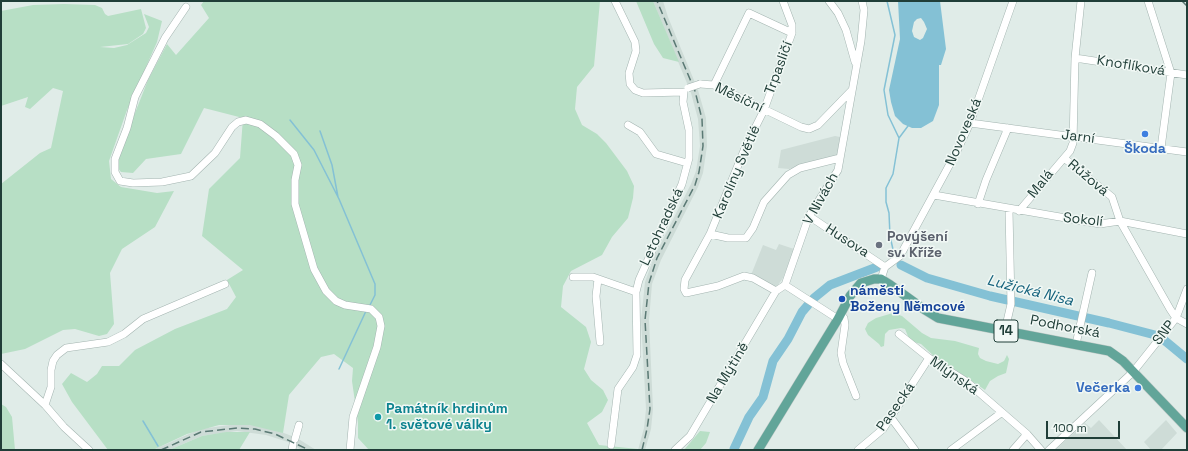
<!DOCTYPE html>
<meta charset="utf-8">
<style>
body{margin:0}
#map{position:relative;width:1188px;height:451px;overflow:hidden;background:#e0ece8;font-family:"Space Grotesk",sans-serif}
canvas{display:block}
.frame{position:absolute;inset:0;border:2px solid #203e38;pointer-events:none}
.scale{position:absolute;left:1046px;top:421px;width:74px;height:18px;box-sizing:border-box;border:2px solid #203e38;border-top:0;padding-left:5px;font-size:12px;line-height:14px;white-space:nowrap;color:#203e38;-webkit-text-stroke:3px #f1f8f5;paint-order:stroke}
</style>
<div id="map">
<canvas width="1188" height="451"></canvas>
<div class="frame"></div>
<div class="scale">100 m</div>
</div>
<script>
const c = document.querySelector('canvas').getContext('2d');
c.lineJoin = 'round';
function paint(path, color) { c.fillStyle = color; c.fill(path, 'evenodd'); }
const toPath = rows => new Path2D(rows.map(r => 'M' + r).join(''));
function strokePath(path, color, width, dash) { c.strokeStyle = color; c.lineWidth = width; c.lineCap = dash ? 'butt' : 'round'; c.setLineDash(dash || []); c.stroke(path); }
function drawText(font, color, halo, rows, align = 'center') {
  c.font = font + ' "Space Grotesk",sans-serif'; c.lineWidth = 3; c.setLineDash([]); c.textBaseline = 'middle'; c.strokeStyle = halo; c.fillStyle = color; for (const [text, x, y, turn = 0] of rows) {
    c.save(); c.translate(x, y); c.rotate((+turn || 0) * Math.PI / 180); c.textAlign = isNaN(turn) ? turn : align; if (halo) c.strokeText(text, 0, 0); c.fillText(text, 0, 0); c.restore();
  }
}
paint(toPath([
 [653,1,663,1,668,17,698,90,706,118,707,146,703,173,698,187,661,260,652,284,649,320,653,409,651,429,645,450,638,450,644,428,646,409,641,320,645,282,654,257,691,184,696,171,700,146,698,119,691,93],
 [835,136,840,137,837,157,789,169,778,168,781,150],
 [779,244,794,249,783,278,775,289,751,275,763,245,776,250],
 [1099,420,1127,450,1055,450,1085,423,1091,428],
 [1166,420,1177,433,1161,450,1151,450,1144,442],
 [237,424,255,425,276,430,297,438,316,450,302,450,288,442,266,435,237,431,202,436,169,450,153,450,200,429]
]), '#cedcd7');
paint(toPath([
 [204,1,600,1,594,66,577,87,575,109,582,125,597,134,606,143,627,171,634,186,633,198,628,218,612,237,602,255,571,271,563,286,561,307,586,327,591,342,584,369,591,380,603,390,608,400,602,412,587,423,599,445,638,449,638,450,369,450,358,438,358,423,352,381,353,368,334,354,321,357,289,395,283,433,250,425,219,425,187,434,153,450,108,450,72,402,62,384,71,373,87,382,97,374,102,366,119,366,135,350,175,329,227,309,236,297,227,280,243,270,202,236,209,189,240,158,243,118,204,108,181,154,146,159,133,173,121,172,117,167,120,151,148,80,167,44,176,55,209,18,201,5],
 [636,1,653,1,679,62,663,58,654,44],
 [64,4,95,5,102,8,105,14,108,16,141,9,146,28,143,34,128,44,100,47,114,48,127,45,146,33,149,27,144,14,162,21,157,42,127,110,109,161,111,179,121,187,157,193,174,191,155,227,122,249,110,273,114,324,107,334,99,336,75,329,63,330,25,349,1,354,1,184,40,153,51,148,63,91,53,88,30,109,25,107,28,97,1,106,1,11,33,5],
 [893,313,902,316,922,333,931,338,955,341,979,348,978,354,980,358,986,361,998,364,1004,361,1007,355,1009,359,1006,373,998,376,990,381,985,390,950,366,936,358,921,344,910,341,905,329,901,328,889,330,885,334,884,346,881,347,879,344,868,335,865,329,868,323,876,318],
 [1,404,6,407,12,417,15,450,1,450],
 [700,431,710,432,706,443,700,450,684,450],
 [226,432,250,432,239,450,169,450,202,436]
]), '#b7dfc5');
paint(toPath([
 [898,1,940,1,946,49,941,65,939,65,939,105,933,121,921,128,912,128,903,124,895,116,891,102,889,90,900,39],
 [921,18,924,22,927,29,923,38,920,40,914,37,912,31,914,22,917,19]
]), '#84c1d5');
strokePath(toPath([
 [887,1,895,35,884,90,888,115,899,138,893,174,886,188,886,202,889,213,890,236,894,254],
 [290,120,314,150,339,199,375,284,375,295,369,307],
 [320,131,332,165,338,197],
 [899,138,908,126],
 [339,369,366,311],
 [143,421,158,446]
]), '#84c1d5', 1.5);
strokePath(toPath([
 [901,265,927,278,990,296,1109,323,1155,335],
 [814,298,830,285,877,267],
 [1164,340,1187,359],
 [734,449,749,417,763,397,773,361,788,339,802,312,808,305]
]), '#84c1d5', 9);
const minor = toPath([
 [615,1,635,42,636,51,629,73,630,84,635,90,643,93,684,92],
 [829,1,838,13,846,30,855,62],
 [1081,1,1075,58,1073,143,1070,151,1064,158,1112,197,1120,221,1170,309,1176,318,1187,324],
 [1148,1,1171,73,1161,148],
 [186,7,165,38,135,97,127,128,115,159,115,172,120,181,133,183,162,182,191,176,215,153,232,127,238,122,246,120,260,124,276,136,294,154,298,165,295,180,295,204,314,269,326,291,336,301,345,305,371,309,379,317,381,326,377,347,353,417,350,450],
 [1075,58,1187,75],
 [700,84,714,85,801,127,809,129,818,125,851,91],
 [714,85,749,13,792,33],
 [970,123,1187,152],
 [628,125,640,132,656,154,687,163],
 [934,195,1100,224,1120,221,1187,234],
 [978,204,986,180,1008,128],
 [1019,211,1064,158],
 [809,216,885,267],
 [710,234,728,238,746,238,753,228,764,202,788,175,800,168,840,158],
 [573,277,593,277,636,292],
 [598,279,596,296,600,342],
 [881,279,885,267,900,256,957,151,970,123,1013,1],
 [785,285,809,216,838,170,861,41,864,10,862,1],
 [785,285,838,319],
 [776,291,753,278,744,276,718,286,686,293,684,289,685,280,710,234,745,148,764,110,792,33,792,25,783,1],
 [840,314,844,318,845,325,841,353,843,363,856,396],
 [1005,330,1011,304,1009,210],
 [899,334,929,358,967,382,1027,434,1041,450],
 [1076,344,1092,273],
 [1,364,45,405],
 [892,419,915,450],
 [295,439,299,425],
 [611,445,618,389,633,367,637,355,636,292,639,280,682,184,689,158,689,130,683,102,684,92],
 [89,450,64,427,45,405,51,387,51,370,53,361,57,355,66,348,108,342,124,334,143,319,225,284],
 [292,450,293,444],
 [675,450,690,436,776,291,785,285],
 [858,450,883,429,929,358],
 [951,450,1001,413],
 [1013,450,1027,434],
 [1049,450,1133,372,1176,318,1187,289]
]);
const major = toPath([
 [758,450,838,319,850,296,861,283,874,279,881,279,889,284,925,310,938,318,1109,351,1123,361,1187,428]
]);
strokePath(minor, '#a3b4b0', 8);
strokePath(major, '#c1c9c7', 10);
strokePath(minor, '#fff', 7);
strokePath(major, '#62a599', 9);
strokePath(toPath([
 [1182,1,1187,6],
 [161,450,201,432,237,428,255,429,275,434,309,450],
 [642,450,647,429,650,409,645,320,649,283,657,258,695,185,699,172,703,146,702,119,695,91,657,1]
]), '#5a7974', 1.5, [8, 4]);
const minorBridge = toPath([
 [688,88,700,84]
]);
strokePath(minorBridge, '#a3b4b0', 8, []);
strokePath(minorBridge, '#fff', 7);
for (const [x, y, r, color] of [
 [1145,134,4,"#3f7fe0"],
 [879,245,4,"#6b7280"],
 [842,299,4,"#1a4fb4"],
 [1138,388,4,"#3f7fe0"],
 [378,417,4,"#0f9aa8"]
]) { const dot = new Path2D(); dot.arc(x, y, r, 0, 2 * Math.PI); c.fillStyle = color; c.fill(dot); strokePath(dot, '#f1f8f5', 1.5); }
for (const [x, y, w] of [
 [1006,331,24]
]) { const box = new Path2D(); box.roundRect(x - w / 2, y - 11, w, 22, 3); c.fillStyle = '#f1f8f5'; c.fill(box); strokePath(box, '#203e38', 1); }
drawText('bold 13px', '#203e38', null, [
 ["14",1006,331]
]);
drawText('14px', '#203e38', '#f1f8f5', [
 ["Knoflíková",1131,66,9],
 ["Trpasličí",779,68,-70],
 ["Měsíční",739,98,25],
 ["Novoveská",964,132,-67],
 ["Jarní",1078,137,7],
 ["Karolíny Světlé",737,172,-67],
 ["Růžová",1088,178,40],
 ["Malá",1041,184,-51],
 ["V Nivách",821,199,-61],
 ["Sokolí",1083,220,6],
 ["Letohradská",662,227,-65],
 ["Husova",847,241,33],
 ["Podhorská",1065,327,11],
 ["SNP",1164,333,-52],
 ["Na Mýtině",728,373,-59],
 ["Mlýnská",954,376,35],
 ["Pasecká",896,407,-55]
]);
drawText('bold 14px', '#366cbe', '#f1f8f5', [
 ["Škoda",1145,149],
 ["Večerka",1130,388,"right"]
]);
drawText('bold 14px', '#5b616d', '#f1f8f5', [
 ["Povýšení",887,237],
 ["sv. Kříže",887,253]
], 'left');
drawText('bold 14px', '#164399', '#f1f8f5', [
 ["náměstí",850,291],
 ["Boženy Němcové",850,307]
], 'left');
drawText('bold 14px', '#0d838f', '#f1f8f5', [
 ["Památník hrdinům",386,409],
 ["1. světové války",386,425]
], 'left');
drawText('italic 15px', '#16637d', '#f1f8f5', [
 ["Lužická Nisa",1030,291,14]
]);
</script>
